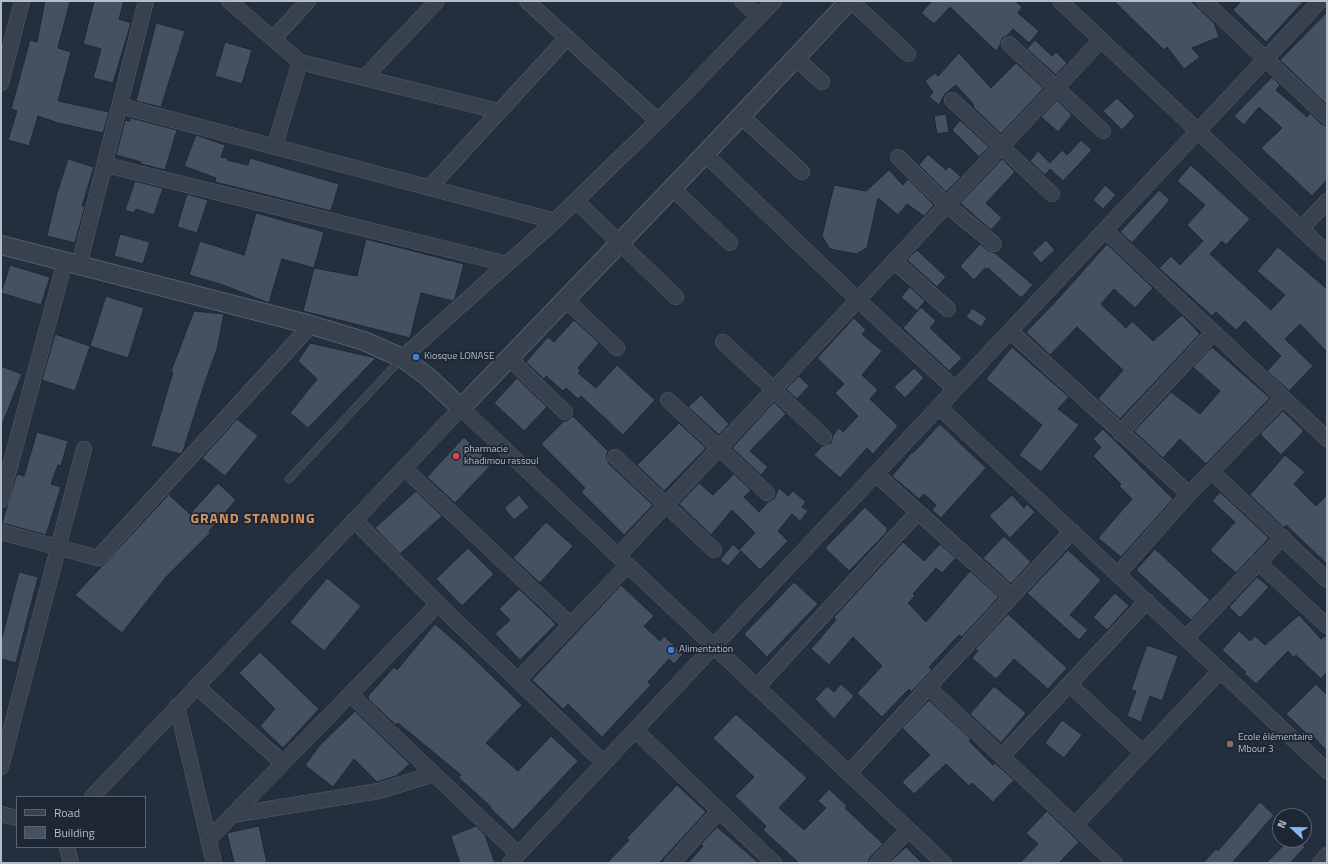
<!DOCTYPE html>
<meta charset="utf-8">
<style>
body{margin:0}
#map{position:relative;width:1328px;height:864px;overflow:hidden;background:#242f3e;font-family:"Titillium Web",sans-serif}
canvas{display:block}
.frame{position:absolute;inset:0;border:2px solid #b4bcc9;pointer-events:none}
.legend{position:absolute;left:16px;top:796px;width:130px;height:52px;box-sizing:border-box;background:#1d2633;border:1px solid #59626f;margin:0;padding:5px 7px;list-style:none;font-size:12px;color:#b4bcc9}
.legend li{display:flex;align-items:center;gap:8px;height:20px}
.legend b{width:20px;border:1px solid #59626f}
.north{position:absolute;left:1272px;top:808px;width:40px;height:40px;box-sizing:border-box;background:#1d2633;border:1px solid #59626f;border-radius:50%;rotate:292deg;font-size:11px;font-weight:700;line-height:16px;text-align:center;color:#b4bcc9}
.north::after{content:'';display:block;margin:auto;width:14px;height:18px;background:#8ab4f8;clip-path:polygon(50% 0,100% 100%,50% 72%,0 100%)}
</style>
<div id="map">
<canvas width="1328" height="864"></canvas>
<div class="frame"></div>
<ul class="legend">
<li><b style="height:5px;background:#38414e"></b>Road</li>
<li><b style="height:11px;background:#455162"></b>Building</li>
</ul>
<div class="north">N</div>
</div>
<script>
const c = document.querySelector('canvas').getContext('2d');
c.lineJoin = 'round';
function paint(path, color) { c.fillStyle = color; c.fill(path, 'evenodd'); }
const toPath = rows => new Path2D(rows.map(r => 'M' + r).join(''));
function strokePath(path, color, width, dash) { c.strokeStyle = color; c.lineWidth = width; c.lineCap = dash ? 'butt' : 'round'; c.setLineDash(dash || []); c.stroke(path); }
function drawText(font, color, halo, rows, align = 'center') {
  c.font = font + ' "Titillium Web",sans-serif'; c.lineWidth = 3.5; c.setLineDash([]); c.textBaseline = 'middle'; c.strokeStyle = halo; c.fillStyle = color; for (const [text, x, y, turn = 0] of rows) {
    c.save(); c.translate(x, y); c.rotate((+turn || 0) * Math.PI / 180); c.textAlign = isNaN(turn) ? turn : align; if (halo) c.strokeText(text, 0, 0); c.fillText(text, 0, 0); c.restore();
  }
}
const building = toPath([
 [45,1,70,1,58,48,71,52,58,101,109,112,103,133,58,123,38,116,29,146,8,140,17,111,11,109,30,40,37,42,45,1],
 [94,1,124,1,119,19,131,23,113,83,93,78,101,49,83,44,94,1],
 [932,1,1015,1,1022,7,1018,13,1039,31,1029,43,1013,29,1008,35,1002,38,1000,45,996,51,950,7,934,24,921,13,932,1],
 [1114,1,1191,1,1214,23,1219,37,1192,48,1200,57,1184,69,1167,47,1164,50,1114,1],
 [1241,1,1304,1,1266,42,1233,10,1241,1],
 [1327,12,1327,105,1280,60,1327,12],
 [156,23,185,31,161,107,136,101,156,23],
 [1035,40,1052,56,1056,52,1067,63,1056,75,1027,49,1035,40],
 [225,42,252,50,242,84,215,76,225,42],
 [959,53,991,88,1016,63,1044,88,1001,134,973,107,974,105,956,85,945,94,939,105,929,97,933,92,925,81,935,73,938,76,959,53],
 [1272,77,1280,85,1276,90,1307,117,1310,113,1321,124,1327,126,1327,180,1312,196,1261,148,1282,128,1259,107,1244,125,1234,116,1272,77],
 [1117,98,1135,116,1122,130,1103,111,1117,98],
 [1057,100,1072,115,1058,132,1041,117,1057,100],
 [946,114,949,132,937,134,934,116,946,114],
 [131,118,177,130,165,170,141,164,141,162,116,155,125,120,130,121,131,118],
 [960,120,989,147,979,157,952,130,960,120],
 [196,135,225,145,221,157,228,158,227,160,248,165,250,158,339,184,331,211,215,182,216,178,184,166,196,135],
 [1081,140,1092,150,1063,181,1050,169,1045,175,1030,161,1038,151,1050,163,1062,150,1067,155,1081,140],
 [928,154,946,170,949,166,961,177,946,192,919,165,928,154],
 [68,159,94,167,82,206,85,206,75,243,47,236,57,193,68,159],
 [1002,159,1015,172,986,203,1002,218,991,230,960,203,1002,159],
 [1191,165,1250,219,1226,245,1222,241,1210,254,1271,310,1285,295,1257,271,1278,247,1327,289,1327,352,1300,324,1285,339,1313,366,1289,391,1267,371,1281,356,1245,321,1236,330,1216,312,1212,316,1159,268,1171,256,1180,265,1203,241,1187,225,1205,205,1177,181,1191,165],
 [889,170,903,185,908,179,934,205,924,216,907,204,898,215,878,198,867,248,856,254,830,249,822,236,834,185,866,191,889,170],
 [135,181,163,188,154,215,136,209,134,213,125,210,135,181],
 [1105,185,1116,195,1103,209,1093,200,1105,185],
 [1159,190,1170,200,1132,243,1120,232,1159,190],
 [187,194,208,200,197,233,177,227,187,194],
 [256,213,324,232,314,268,282,259,269,303,223,285,189,275,200,241,244,255,256,213],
 [120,234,150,242,143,264,114,256,120,234],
 [366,239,464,264,455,298,453,301,421,293,410,338,303,311,314,268,357,276,366,239],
 [1046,240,1055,250,1041,263,1032,253,1046,240],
 [980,244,989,251,995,253,1033,285,1021,298,988,268,986,270,985,268,974,280,960,266,980,244],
 [1107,244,1153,288,1135,308,1114,289,1101,304,1126,328,1132,321,1153,341,1182,315,1200,334,1120,419,1098,399,1123,370,1077,327,1050,355,1026,332,1058,299,1107,244],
 [917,250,946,277,937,287,907,260,917,250],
 [10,265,50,277,41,305,1,293,10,265],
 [910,287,925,301,917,311,901,297,910,287],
 [106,296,144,308,128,358,90,346,106,296],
 [921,307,936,321,930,328,962,358,949,371,903,328,921,307],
 [972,308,987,318,981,327,966,317,972,308],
 [194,311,224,314,217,349,205,382,183,451,181,454,151,446,173,372,171,371,194,311],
 [854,318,866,330,862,334,882,351,862,375,878,390,870,399,898,426,873,454,867,448,840,478,814,455,822,446,831,443,833,435,839,428,843,432,858,416,835,393,844,384,817,358,854,318],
 [574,320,599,343,578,368,580,371,578,373,596,388,617,365,655,400,623,435,581,396,578,399,566,388,563,391,546,376,544,379,526,362,548,337,554,342,574,320],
 [55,334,90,346,75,391,42,380,55,334],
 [310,343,376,358,308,428,290,413,317,379,298,361,310,343],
 [1012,347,1069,397,1058,409,1079,425,1041,472,1019,455,1042,425,986,379,1012,347],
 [1212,347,1270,398,1206,464,1180,439,1163,458,1134,431,1171,392,1200,414,1220,391,1193,367,1212,347],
 [1,366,22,374,2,425,1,425,1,366],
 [914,368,924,378,905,398,894,387,914,368],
 [799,376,809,386,797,399,786,389,799,376],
 [517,378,547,407,524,431,494,403,517,378],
 [701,395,729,424,719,435,688,407,701,395],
 [774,402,786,414,750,451,768,467,761,475,732,448,774,402],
 [1283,411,1304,431,1281,455,1260,434,1283,411],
 [573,416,608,451,606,456,609,464,653,505,624,535,581,492,585,488,541,444,564,421,568,420,573,416],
 [237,419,258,436,225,476,202,458,237,419],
 [679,423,706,448,664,491,637,465,679,423],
 [940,424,986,468,941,518,932,510,936,505,924,494,919,499,892,476,912,452,913,453,940,424],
 [1103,429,1173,499,1121,557,1098,538,1132,499,1119,486,1121,484,1093,456,1101,447,1093,439,1103,429],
 [37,432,68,441,61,466,58,465,51,484,61,487,46,535,2,523,17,474,24,476,37,432],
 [464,437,492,464,455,503,427,477,464,437],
 [1285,455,1305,472,1294,484,1316,506,1327,495,1327,564,1286,525,1284,528,1250,495,1285,455],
 [734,474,751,490,744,497,759,512,768,502,774,499,779,488,788,496,793,491,806,502,802,507,808,511,800,521,792,514,778,531,788,541,760,570,741,551,728,566,720,560,733,544,740,551,739,550,755,533,732,510,711,535,679,504,699,483,713,495,734,474],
 [218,483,236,500,209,531,210,533,166,577,122,633,75,595,172,491,170,496,190,514,218,483],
 [416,491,442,516,400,554,375,528,416,491],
 [1220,492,1269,538,1236,573,1210,550,1235,522,1212,501,1220,492],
 [519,495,529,507,514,520,504,508,519,495],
 [1012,495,1024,508,1027,504,1035,512,1010,538,989,516,1012,495],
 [865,507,887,528,887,532,849,571,825,548,865,507],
 [546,522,573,546,540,583,513,558,546,522],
 [1004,536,1031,562,1011,584,983,558,1004,536],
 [903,542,924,561,940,544,956,558,942,573,936,568,913,594,915,596,908,603,926,622,970,571,999,597,962,637,959,635,929,667,932,670,911,692,909,689,882,717,857,693,882,666,853,637,829,665,811,649,836,620,834,617,903,542],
 [468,548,494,574,462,606,436,579,468,548],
 [1155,549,1210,600,1191,620,1136,570,1155,549],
 [1068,550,1101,580,1070,615,1088,630,1079,640,1027,593,1068,550],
 [19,572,38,577,16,663,1,659,1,641,19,572],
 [1257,577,1269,587,1240,618,1229,607,1257,577],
 [327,578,361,606,324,651,290,622,327,578],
 [794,582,818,604,767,657,744,634,794,582],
 [621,585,654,616,644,626,660,641,664,636,683,654,674,664,669,659,648,682,651,685,602,737,568,704,563,709,532,680,621,585],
 [519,589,556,624,520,660,495,634,510,620,499,609,519,589],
 [1115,593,1129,606,1107,630,1093,617,1115,593],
 [1008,614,1067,668,1048,689,1014,659,996,679,972,658,978,651,975,649,1008,614],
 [1299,615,1321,639,1327,635,1327,672,1321,679,1296,655,1294,658,1288,651,1256,684,1244,673,1246,672,1222,650,1239,631,1250,641,1255,636,1265,645,1299,615],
 [435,624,465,650,522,705,486,743,518,771,551,736,578,761,513,830,490,808,491,807,458,777,461,775,398,723,396,725,368,699,369,698,368,696,394,667,397,670,435,624],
 [1147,645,1178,656,1162,701,1150,696,1141,722,1127,716,1136,691,1131,690,1147,645],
 [260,652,319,709,283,748,260,726,275,709,239,673,260,652],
 [841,684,854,696,834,719,815,699,827,686,834,692,841,684],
 [1316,684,1327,695,1327,751,1311,734,1309,736,1286,714,1316,684],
 [994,686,1026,713,1001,743,970,714,994,686],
 [929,700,971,739,969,741,993,765,995,763,1014,780,993,802,972,783,969,786,946,764,914,794,902,782,930,755,902,728,929,700],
 [355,711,410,764,396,776,377,782,354,759,333,787,305,765,320,745,355,711],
 [736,714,807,778,779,808,804,830,826,808,818,801,829,789,847,806,845,808,883,844,870,857,868,863,799,863,763,830,766,826,735,796,754,777,713,738,736,714],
 [1062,720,1082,735,1064,758,1045,743,1062,720],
 [677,785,706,812,659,863,607,863,629,840,627,838,677,785],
 [1260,802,1274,815,1232,863,1203,863,1216,849,1218,851,1260,802],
 [1047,811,1079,842,1059,863,1020,863,1038,844,1026,833,1047,811],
 [259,826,267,863,234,863,227,833,259,826],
 [476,826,485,835,495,863,460,863,451,836,476,826],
 [717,827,759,863,688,863,703,846,701,844,717,827],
 [1289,840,1298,840,1305,847,1290,863,1266,863,1289,840],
 [906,847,922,863,889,863,896,856,906,847]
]);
paint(building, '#455162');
strokePath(building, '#1f2835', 1);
const service = toPath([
 [289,479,402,358]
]);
const minor = toPath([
 [229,1,300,62,498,111],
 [527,1,658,121],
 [742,1,759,17],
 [851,1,908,54],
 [1060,1,1327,253],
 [1204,1,1327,117],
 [273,39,308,1],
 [1009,44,1103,131],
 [796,58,822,82],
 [364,78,437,1],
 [1,83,22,1],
 [952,100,1052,194],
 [121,106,555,221],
 [741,116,802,172],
 [275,145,300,62],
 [705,154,858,300,955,389],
 [898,157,947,205,994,244],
 [106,165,507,264],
 [429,188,566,39],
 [672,188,730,243],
 [576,201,676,297],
 [1301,229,1327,201],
 [1105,230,1327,439],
 [894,261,948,309],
 [79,265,146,1],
 [565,299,617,348],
 [1010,331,1189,494],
 [723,342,824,437],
 [402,358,555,221,672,107,774,1],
 [509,358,565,412],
 [668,400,767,493],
 [939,407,1327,771],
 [1120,433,1213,333],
 [615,457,714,550],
 [404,468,571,625],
 [1212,472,1327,580],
 [876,474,1012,597],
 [1,500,65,261],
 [354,520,438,604,604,763],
 [1,532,98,558,311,325],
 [618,556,1101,40],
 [1258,562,1327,626],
 [1118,574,1189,494,1282,399],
 [1186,638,1283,537],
 [518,680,628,565],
 [1069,684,1143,753],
 [196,686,283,763],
 [757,687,918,512],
 [928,687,1115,863],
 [351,695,518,854],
 [177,706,214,863],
 [635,730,774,863],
 [1002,756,1147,601],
 [1,767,84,449],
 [849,773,1072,531],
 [92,797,461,408,944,863],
 [1,814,17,818],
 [232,815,379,791,434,774],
 [1075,825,1220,671],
 [208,840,438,604],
 [67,847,71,863],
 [510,863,1320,1],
 [672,863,719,811],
 [877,863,908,830],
 [1320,863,1327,855]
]);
const tertiary = toPath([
 [1,245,311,325,364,341,402,358,427,376,461,408,705,154,849,1]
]);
strokePath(service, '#565f6c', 8);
strokePath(minor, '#565f6c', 16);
strokePath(tertiary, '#565f6c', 20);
strokePath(service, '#38414e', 7);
strokePath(minor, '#38414e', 15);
strokePath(tertiary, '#38414e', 18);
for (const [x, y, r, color] of [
 [416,357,4,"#3f7fe0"],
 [456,456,4,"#e0444e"],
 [671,650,4,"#3f7fe0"],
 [1230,744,4,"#8d6e63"]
]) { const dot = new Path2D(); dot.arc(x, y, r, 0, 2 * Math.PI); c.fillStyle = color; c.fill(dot); strokePath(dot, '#1d2633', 1.5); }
drawText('10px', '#b4bcc9', '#1d2633', [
 ["Kiosque LONASE",424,357],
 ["pharmacie",464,450],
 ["khadimou rassoul",464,462],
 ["Alimentation",679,650],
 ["Ecole élémentaire",1238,738],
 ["Mbour 3",1238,750]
], 'left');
c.letterSpacing = '1px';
drawText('bold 14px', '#d59563', '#1d2633', [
 ["GRAND STANDING",253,520]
]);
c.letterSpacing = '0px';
</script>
